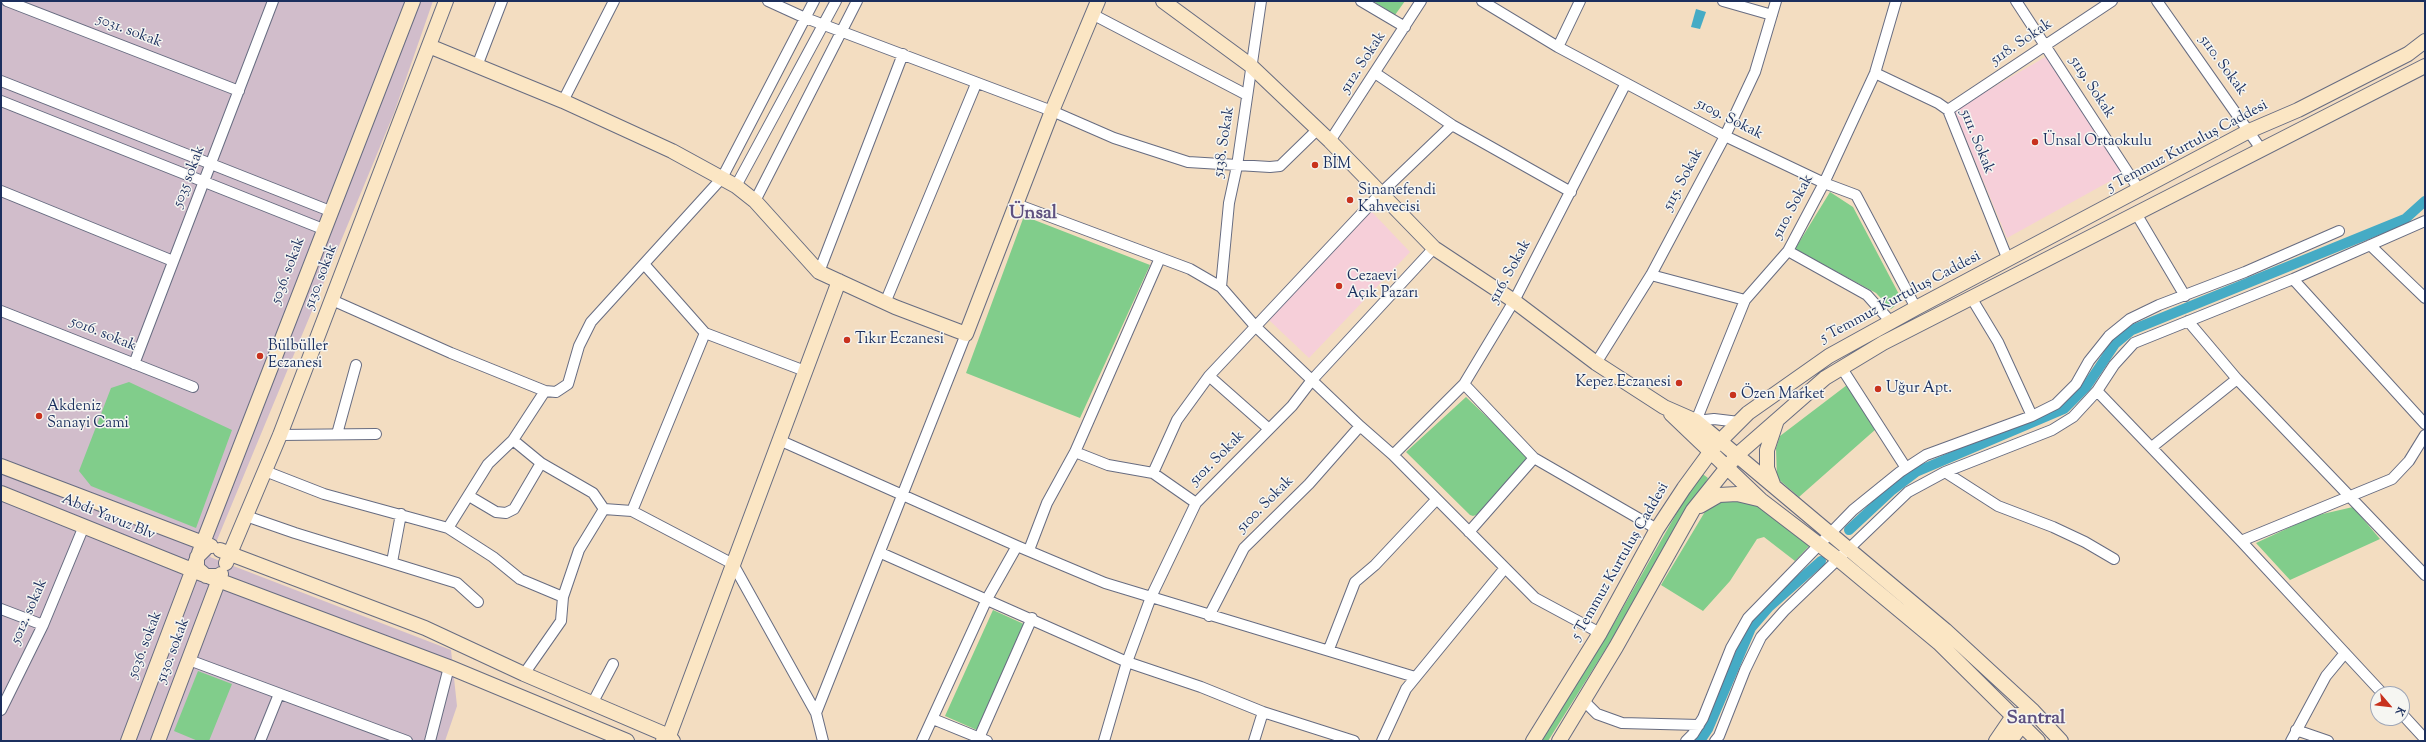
<!DOCTYPE html>
<meta charset="utf-8">
<style>
body{margin:0}
#map{position:relative;width:2426px;height:742px;overflow:hidden;background:#f3ddc1;font-family:"Sorts Mill Goudy",serif}
canvas{display:block}
.frame{position:absolute;inset:0;border:2px solid #1b2f5e;pointer-events:none}
.north{position:absolute;left:2370px;top:686px;width:40px;height:40px;box-sizing:border-box;background:#f6f6f2;border:1px solid #9ea6b7;border-radius:50%;rotate:118deg;font-size:11px;font-weight:700;line-height:16px;text-align:center;color:#1b2f5e}
.north::after{content:'';display:block;margin:auto;width:14px;height:18px;background:#c8321e;clip-path:polygon(50% 0,100% 100%,50% 72%,0 100%)}
</style>
<div id="map">
<canvas width="2426" height="742"></canvas>
<div class="frame"></div>
<div class="north">K</div>
</div>
<script>
const g = document.querySelector('canvas').getContext('2d');
g.lineJoin = 'round';
function fill(path, color) {
  g.fillStyle = color;
  g.fill(path, 'evenodd');
}
function shape(rows) {
  const path = new Path2D();
  for (const r of rows) {
    path.moveTo(r[0], r[1]);
    for (let i = 2; i < r.length; i += 2) path.lineTo(r[i], r[i + 1]);
  }
  return path;
}
function trace(path, color, width, dash) {
  g.strokeStyle = color;
  g.lineWidth = width;
  g.lineCap = dash ? 'butt' : 'round';
  g.setLineDash(dash || []);
  g.stroke(path);
}
function write(font, color, halo, rows, align = 'center') {
  g.font = font + ' "Sorts Mill Goudy",serif';
  g.lineWidth = 3;
  g.setLineDash([]);
  g.textBaseline = 'middle';
  g.strokeStyle = halo;
  g.fillStyle = color;
  for (const [text, x, y, turn = 0] of rows) {
    g.save();
    g.translate(x, y);
    g.rotate((+turn || 0) * Math.PI / 180);
    g.textAlign = isNaN(turn) ? turn : align;
    if (halo) g.strokeText(text, 0, 0);
    g.fillText(text, 0, 0);
    g.restore();
  }
}
fill(shape([
 [2047,56,2123,174,2007,238,1954,110],
 [1371,211,1410,252,1309,358,1269,320]
]), '#f6cfd9');
fill(shape([
 [1,1,433,1,394,113,210,557,451,650,457,706,445,741,1,741]
]), '#d1bdcb');
fill(shape([
 [1373,1,1405,1,1395,15],
 [1830,192,1853,207,1902,300,1891,309,1876,293,1795,249],
 [1024,216,1150,265,1080,418,966,373],
 [129,382,232,430,196,528,91,486,79,471,111,388],
 [1847,385,1876,429,1799,497,1777,478,1776,448,1780,436],
 [1466,397,1527,455,1528,458,1479,514,1473,516,1470,515,1406,452],
 [1700,472,1708,478,1622,623,1548,741,1540,741,1616,620],
 [1720,500,1741,501,1760,507,1810,545,1795,561,1764,537,1757,539,1730,581,1703,611,1661,585,1709,505],
 [2353,507,2380,539,2290,580,2256,543,2314,516],
 [993,610,1026,625,979,731,945,716],
 [198,671,232,684,209,741,198,741,174,731]
]), '#81cd8b');
fill(shape([
 [1696,9,1706,12,1700,29,1691,27]
]), '#45abc5');
trace(shape([
 [1849,530,1891,491,1916,472,2064,409,2086,387,2115,344,2132,330,2405,219,2425,201],
 [1700,741,1708,729,1751,628,1769,607,1821,561]
]), '#45abc5', 10);
const street = shape([
 [7,1,239,91],
 [768,1,803,17,1052,111,1114,138,1188,162,1270,167,1280,166,1318,129],
 [1361,1,1405,27],
 [1482,1,1558,47,1725,136,1824,183,1856,195,1916,308],
 [1723,1,1772,15],
 [2016,1,2140,191],
 [2157,1,2261,149],
 [1092,14,1247,95],
 [1558,47,1580,1],
 [477,66,502,1],
 [1375,73,1452,125,1571,192],
 [1875,73,1938,103,1948,110,2008,260],
 [1,81,330,211],
 [1,101,323,229],
 [563,101,614,1],
 [1948,110,2112,1],
 [1330,141,1421,1],
 [736,186,836,1],
 [1,191,173,261],
 [755,201,857,1],
 [1016,204,1190,269,1221,287,1255,326,1360,426,1393,455,1535,598,1600,633],
 [2137,215,2185,296],
 [2370,245,2425,298],
 [1788,251,1867,295,1891,322],
 [819,272,903,54],
 [1651,275,1745,300],
 [2293,279,2425,424],
 [1221,287,1229,203,1237,166,1261,1],
 [1972,299,1998,342,2032,416],
 [332,300,451,353,545,391,556,392,568,384,579,346,591,322,722,178,814,1],
 [885,303,976,84],
 [1,311,193,387],
 [2188,321,2237,379,2425,575],
 [705,333,805,371],
 [1596,363,1651,275,1725,136,1755,72,1776,1],
 [134,364,273,1],
 [1841,367,1906,468],
 [1209,376,1269,429],
 [1464,384,1534,458,1657,529],
 [2097,391,2241,541,2383,694],
 [1739,422,1714,419,1696,421,1745,300,1788,251,1824,183,1875,73,1896,1],
 [337,434,356,365],
 [280,435,376,434],
 [513,440,541,463,593,493,604,509],
 [779,440,1017,546,1105,583,1415,677],
 [2152,447,2237,379],
 [1075,452,1108,465,1153,473,1196,503],
 [1393,455,1464,384,1514,301,1626,83],
 [265,471,324,494,448,528,493,557,520,579,563,597],
 [1945,472,1998,506,2053,527,2085,542,2114,559],
 [1153,473,1177,420,1209,376,1381,193,1452,125],
 [469,496,496,512,506,513,514,509,541,463],
 [632,511,705,333,644,264],
 [246,516,295,533,457,583,478,602],
 [448,528,488,464,513,440,545,391],
 [1469,532,1534,458],
 [2241,541,2392,479,2409,461,2425,435],
 [1029,550,1047,503,1075,452,1160,258],
 [881,553,1127,662,1201,687,1263,712,1354,741],
 [392,562,401,514],
 [1,609,43,625],
 [1209,616,1244,548,1309,484,1360,426],
 [1329,649,1355,582,1375,565,1436,500],
 [189,660,407,741],
 [524,674,561,621,563,597,579,550,604,509,632,511,733,564,816,713],
 [1584,701,1597,714,1622,723,1699,725],
 [593,702,613,664],
 [1,710,43,625,84,526],
 [2402,714,2425,739],
 [933,719,987,741],
 [2296,730,2328,741],
 [979,738,1032,618],
 [260,741,279,694],
 [430,741,449,667],
 [823,741,816,713,966,334],
 [922,741,987,599,1017,546],
 [1104,741,1127,662,1151,597,1196,503,1292,406,1312,380,1434,248],
 [1254,741,1263,712],
 [1382,741,1406,689,1505,568],
 [1686,741,1693,734,1703,718,1731,648,1748,618,1853,510,1900,472,1926,455,2032,416,2056,404,2076,384,2089,361,2109,336,2130,319,2159,305,2245,272,2339,231],
 [1715,741,1719,736,1745,670,1761,637,1784,611,1908,492,1945,472,2052,430,2073,417,2097,391,2114,365,2134,343,2293,279,2425,221],
 [2291,741,2326,676,2345,653]
]);
const secondary = shape([
 [1163,1,1250,65,1330,141,1434,248,1514,301,1596,363,1664,407,1696,421,1945,630,2033,711,2061,741],
 [429,46,563,101,672,151,736,186,755,201,819,272,895,307,966,334,1052,111,1098,1],
 [1671,414,1761,500,1838,559,1939,643,2038,741],
 [1,466,211,546],
 [1773,484,1767,468,1767,450,1777,420],
 [1,493,202,574],
 [1700,506,1719,495,1737,494,1758,499],
 [206,548,197,557,197,568,206,576,218,576],
 [220,550,425,628,524,674,669,736,673,741],
 [199,553,413,1],
 [226,563,280,435,446,1],
 [210,577,449,667,627,741],
 [128,741,196,561],
 [158,741,221,574],
 [663,741,669,736,839,281],
 [1533,741,1600,633,1657,529,1684,488,1714,447,1748,413,1829,356,1916,308,2249,131,2298,110,2408,54,2425,41],
 [1559,741,1616,647,1693,510,1737,455,1825,378,1883,343,2425,66],
 [1996,741,2013,716,2023,714],
 [2010,741,2028,717]
]);
trace(street, '#676c81', 12);
trace(secondary, '#676c81', 16);
trace(street, '#fff', 10);
trace(secondary, '#fbe6c4', 14);
for (const [x, y, r, color] of [
 [2035,142,4,"#c8321e"],
 [1315,165,4,"#c8321e"],
 [1350,200,4,"#c8321e"],
 [1339,286,4,"#c8321e"],
 [847,340,4,"#c8321e"],
 [260,356,4,"#c8321e"],
 [1679,383,4,"#c8321e"],
 [1878,389,4,"#c8321e"],
 [1733,395,4,"#c8321e"],
 [39,416,4,"#c8321e"]
]) {
  const dot = new Path2D();
  dot.arc(x, y, r, 0, 2 * Math.PI);
  g.fillStyle = color;
  g.fill(dot);
  trace(dot, '#f6f6f2', 1.5);
}
write('15px', '#1b2f5e', '#f6f6f2', [
 ["5031. sokak",129,32,21],
 ["5118. Sokak",2022,43,-34],
 ["5112. Sokak",1364,63,-57],
 ["5110. Sokak",2222,66,54],
 ["5119. Sokak",2091,88,57],
 ["5109. Sokak",1729,120,27],
 ["5138. Sokak",1225,142,-81],
 ["5111. Sokak",1976,142,68],
 ["5 Temmuz Kurtuluş Caddesi",2188,147,-28],
 ["5035 sokak",190,177,-69],
 ["5115. Sokak",1684,180,-62],
 ["5110. Sokak",1794,207,-62],
 ["5036. sokak",289,271,-69],
 ["5116. Sokak",1511,272,-61],
 ["5130. sokak",322,277,-69],
 ["5 Temmuz Kurtuluş Caddesi",1901,298,-28],
 ["5016. sokak",103,335,22],
 ["5101. Sokak",1218,459,-45],
 ["5100. Sokak",1266,505,-45],
 ["Abdi Yavuz Blv",108,518,22],
 ["5 Temmuz Kurtuluş Caddesi",1621,562,-60],
 ["5012. sokak",30,612,-66],
 ["5036. sokak",146,645,-69],
 ["5130. sokak",174,651,-69]
]);
write('15px', '#1b2f5e', '#f6f6f2', [
 ["Ünsal Ortaokulu",2043,142],
 ["BİM",1323,165],
 ["Sinanefendi",1358,191],
 ["Kahvecisi",1358,208],
 ["Cezaevi",1347,277],
 ["Açık Pazarı",1347,294],
 ["Tıkır Eczanesi",855,340],
 ["Bülbüller",268,347],
 ["Eczanesi",268,364],
 ["Kepez Eczanesi",1671,383,"right"],
 ["Uğur Apt.",1886,389],
 ["Özen Market",1741,395],
 ["Akdeniz",47,407],
 ["Sanayi Cami",47,424]
], 'left');
write('bold 19px', '#5e507f', '#f6f6f2', [
 ["Ünsal",1033,215],
 ["Santral",2036,720]
]);
</script>
